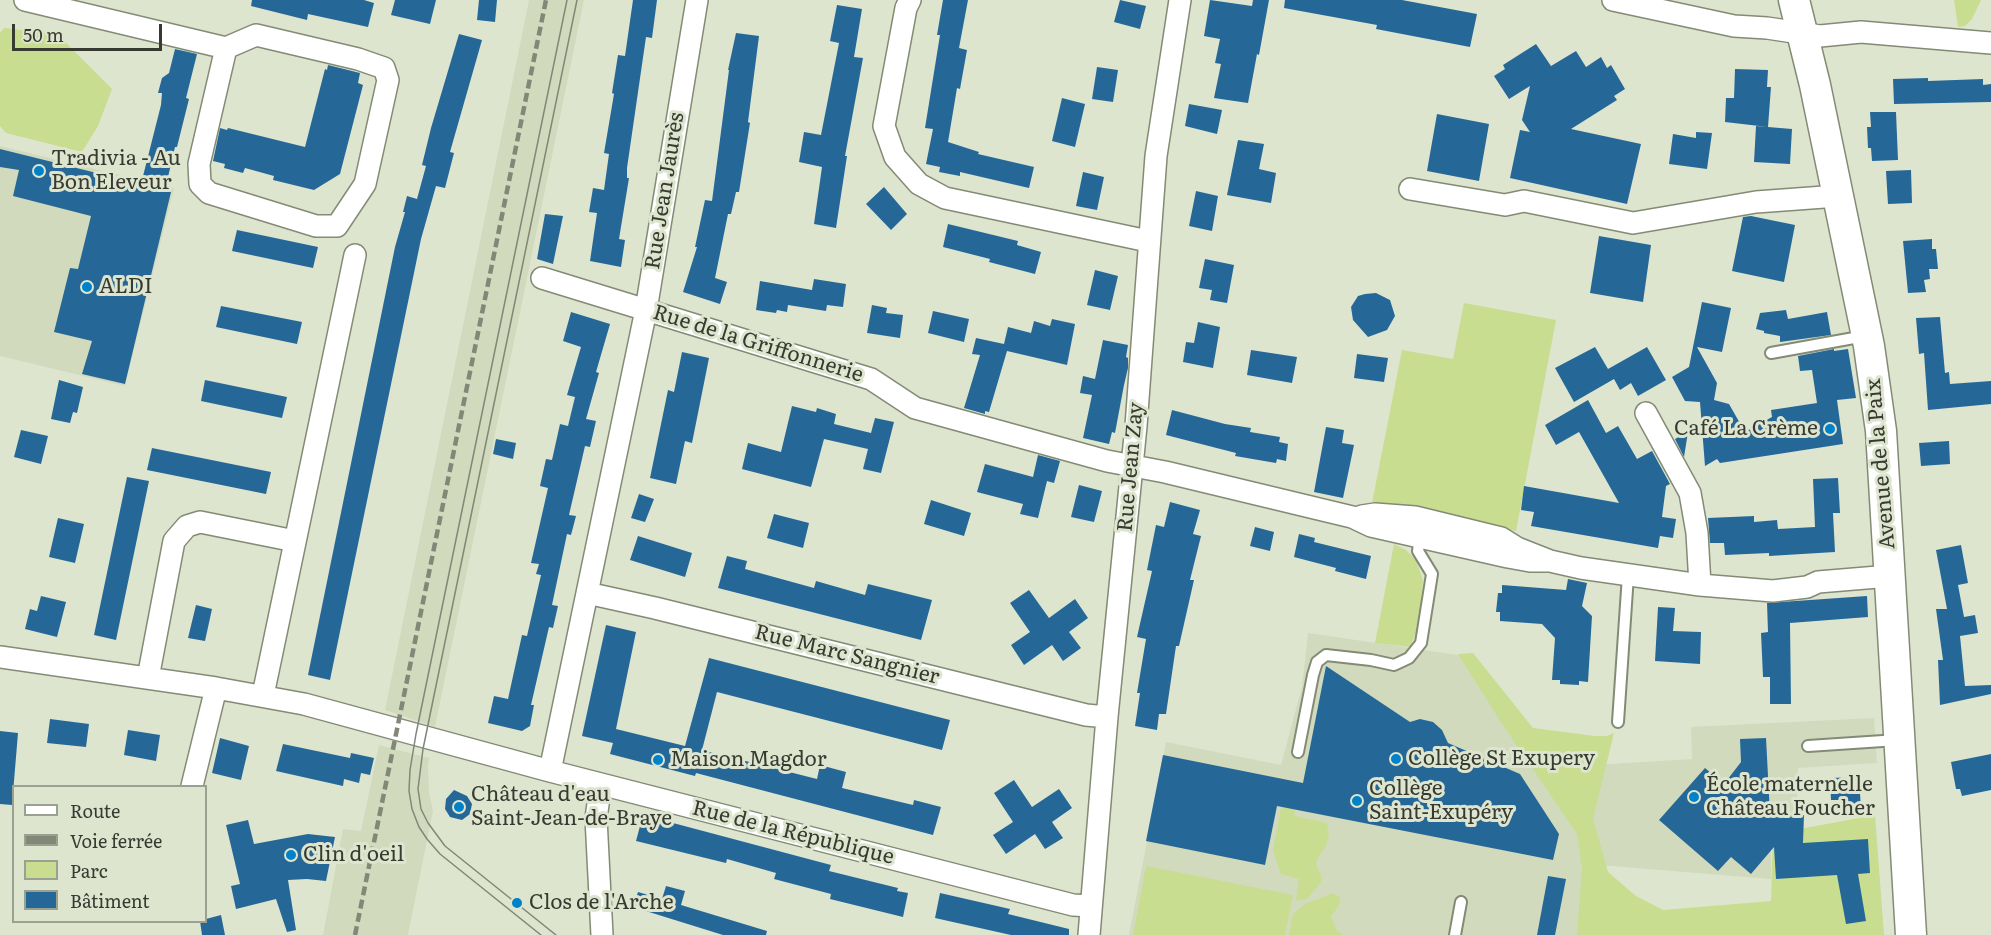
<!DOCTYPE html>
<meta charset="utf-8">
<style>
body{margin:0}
#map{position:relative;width:1991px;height:935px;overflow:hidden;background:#dee5cf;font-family:Literata,serif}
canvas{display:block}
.legend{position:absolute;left:12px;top:785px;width:195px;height:138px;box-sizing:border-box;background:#dee5cf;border:2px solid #9ba190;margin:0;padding:8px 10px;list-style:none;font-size:18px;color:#373a31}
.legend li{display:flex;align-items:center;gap:12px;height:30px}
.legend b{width:30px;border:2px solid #9ba190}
.scale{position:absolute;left:12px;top:24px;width:150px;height:27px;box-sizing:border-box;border:3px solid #373a31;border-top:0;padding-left:8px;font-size:18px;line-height:21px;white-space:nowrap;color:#373a31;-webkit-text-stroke:4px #dee5cf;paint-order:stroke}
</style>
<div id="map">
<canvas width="1991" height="935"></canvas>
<ul class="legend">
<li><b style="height:8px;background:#fff"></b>Route</li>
<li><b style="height:8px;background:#828778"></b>Voie ferrée</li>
<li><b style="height:16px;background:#c8dd90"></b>Parc</li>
<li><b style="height:16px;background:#256898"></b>Bâtiment</li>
</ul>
<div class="scale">50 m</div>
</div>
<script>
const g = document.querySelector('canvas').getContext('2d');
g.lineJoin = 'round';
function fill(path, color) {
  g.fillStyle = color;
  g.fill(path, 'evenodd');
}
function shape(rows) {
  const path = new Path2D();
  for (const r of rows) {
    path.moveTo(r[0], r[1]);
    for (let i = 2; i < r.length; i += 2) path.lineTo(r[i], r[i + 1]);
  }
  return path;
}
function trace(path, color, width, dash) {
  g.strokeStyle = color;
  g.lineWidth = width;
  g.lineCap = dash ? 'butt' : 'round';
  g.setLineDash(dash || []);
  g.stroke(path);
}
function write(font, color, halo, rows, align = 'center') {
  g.font = font + ' Literata,serif';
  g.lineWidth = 6;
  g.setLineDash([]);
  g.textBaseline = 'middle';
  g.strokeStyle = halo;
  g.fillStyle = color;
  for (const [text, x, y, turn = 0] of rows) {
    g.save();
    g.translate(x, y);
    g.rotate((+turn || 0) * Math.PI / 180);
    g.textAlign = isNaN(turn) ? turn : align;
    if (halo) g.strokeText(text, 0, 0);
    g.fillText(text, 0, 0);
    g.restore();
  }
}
fill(shape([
 [529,0,584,0,435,727,385,710],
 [0,146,174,188,125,386,0,356],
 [1308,633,1465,656,1584,836,1579,935,1129,935,1166,742,1281,765,1302,687],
 [1874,718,1877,763,1798,768,1796,828,1771,827,1771,879,1586,864,1593,765,1692,759,1691,727],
 [379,745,429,758,428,768,429,793,433,811,408,935,323,935,343,829,361,831]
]), '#d1dabd');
fill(shape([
 [1954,0,1981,0,1972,19,1965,26,1958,27],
 [4,28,46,33,60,37,112,89,98,126,82,152,6,133,0,126,0,33],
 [1464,303,1556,320,1516,531,1372,503,1402,350,1453,359],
 [1394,544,1406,550,1416,560,1423,580,1419,626,1410,647,1375,643],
 [1473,653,1533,728,1595,736,1607,736,1614,733,1593,819,1608,872,1636,896,1663,910,1771,901,1773,834,1875,815,1884,935,1577,935,1582,868,1577,834,1499,719,1458,654],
 [1286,782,1299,785,1294,816,1327,823,1329,836,1326,845,1317,859,1316,865,1321,875,1321,882,1307,899,1296,901,1299,879,1281,874,1273,850],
 [1146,866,1293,895,1285,935,1133,935],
 [1333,893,1340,898,1340,903,1331,917,1337,931,1343,935,1289,935,1292,915,1305,904]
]), '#c8dd90');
fill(shape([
 [252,0,364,0,374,3,368,27,308,14,307,20,251,6],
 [395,0,436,0,430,24,391,15],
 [479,0,497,0,495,22,477,20],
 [633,0,657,0,652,38,646,37,627,168,627,178,629,178,619,239,625,240,621,267,590,261,597,213,589,212,593,188,604,190,609,154,604,153,614,94,612,93,618,55,625,56],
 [943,0,968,0,959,48,967,50,960,89,957,88,948,142,979,152,978,154,1034,167,1029,188,960,172,960,176,939,172,940,167,926,164,933,129,925,128,940,35,937,35],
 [1120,0,1146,6,1140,29,1114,22],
 [1210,0,1252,6,1253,0,1269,0,1259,55,1257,54,1248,103,1214,98,1221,64,1215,63,1220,39,1204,36],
 [1285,0,1402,0,1477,14,1470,47,1376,29,1377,25,1284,8],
 [837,5,862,9,854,57,863,58,845,156,847,156,836,228,814,224,822,167,799,162,804,132,821,135,839,43,830,41],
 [736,33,759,36,748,122,750,123,739,192,736,192,731,214,728,214,715,278,727,282,720,304,683,292,697,247,695,247,705,200,712,201,729,70,728,70],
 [459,34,482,40,450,152,454,153,445,188,436,186,421,239,330,680,308,675,395,247,405,212,403,212,407,196,417,199,426,166,422,165,431,128],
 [1536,44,1551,66,1576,51,1586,67,1601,57,1607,68,1611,65,1625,89,1614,96,1617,100,1571,129,1641,144,1627,204,1510,178,1520,130,1530,132,1522,120,1530,86,1509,99,1494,76,1505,69,1503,65],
 [175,49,197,54,186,98,189,99,177,147,175,147,165,190,171,192,125,384,82,374,92,341,54,332,70,268,78,269,91,216,13,196,19,170,0,167,0,149,141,184,161,105,162,93,158,93,162,78,169,73],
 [328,65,360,73,358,83,363,85,340,174,314,190,273,180,274,176,245,168,243,173,224,168,225,164,213,161,220,128,227,130,228,128,305,147,325,69,327,70],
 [1097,67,1118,70,1113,102,1092,99],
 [1735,69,1768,70,1767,87,1771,87,1768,127,1725,122,1726,98,1734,98],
 [1928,78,1928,81,1983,79,1983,85,1991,84,1991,102,1894,104,1893,79],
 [1062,98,1085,104,1075,147,1052,141],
 [1189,104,1222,110,1217,134,1185,126],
 [1870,112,1896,112,1898,160,1872,161,1871,148,1868,148,1867,127,1871,127],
 [1437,114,1489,124,1479,181,1427,171],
 [1756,126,1792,129,1790,164,1754,162],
 [1696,132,1712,133,1707,169,1669,164,1673,134,1696,138],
 [1238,140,1264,144,1259,169,1276,173,1271,203,1227,195],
 [1911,170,1912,203,1888,204,1886,171],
 [1083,172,1104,177,1097,210,1076,206],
 [884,187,907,214,891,230,866,204],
 [1196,191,1218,196,1212,231,1189,226],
 [545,214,563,216,553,264,537,259],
 [1751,216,1795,225,1784,282,1732,271,1743,217],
 [948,224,1018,241,1017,245,1041,252,1035,274,989,262,990,259,943,247],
 [237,230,318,247,313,268,232,251],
 [1599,236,1651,245,1643,302,1590,293],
 [1932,239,1932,249,1936,249,1938,269,1929,269,1930,279,1924,280,1926,292,1908,293,1903,241],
 [1205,259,1234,265,1227,303,1210,300,1212,290,1199,288],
 [1095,270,1118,276,1110,310,1087,305],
 [814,279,846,284,843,307,827,305,826,311,788,305,787,312,777,310,776,313,756,310,760,281,812,290],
 [1376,293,1390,300,1395,316,1387,330,1368,337,1353,320,1351,307,1358,296,1365,294],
 [1702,302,1731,308,1722,352,1697,347,1717,383,1714,400,1729,404,1745,432,1772,417,1771,410,1817,403,1812,370,1800,371,1798,356,1834,349,1834,351,1848,349,1856,398,1837,400,1843,444,1720,463,1717,459,1705,466,1700,402,1685,401,1672,377,1689,367],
 [872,305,887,308,886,313,903,315,900,338,867,333],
 [221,306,302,322,297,344,216,327],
 [1786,310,1788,319,1827,312,1831,335,1780,342,1780,336,1764,333,1764,331,1756,329,1760,313],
 [933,311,969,319,964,342,928,333],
 [571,312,610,324,596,372,599,373,586,419,596,421,590,447,585,446,569,515,576,516,571,535,567,534,552,605,558,606,553,628,549,627,531,705,534,705,530,726,522,731,488,723,494,696,508,699,522,635,527,636,541,575,536,574,539,564,531,563,548,488,540,486,546,459,552,460,560,424,568,426,575,397,567,395,581,347,563,341],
 [1940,317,1945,373,1949,372,1950,384,1991,381,1991,404,1928,410,1924,353,1919,354,1916,318],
 [1052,319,1075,324,1067,365,1007,351,989,412,985,411,985,414,964,408,980,355,972,354,976,338,1004,344,1008,327,1031,333,1034,321,1050,326],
 [1198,322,1220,327,1213,368,1183,362,1186,342,1194,343],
 [1103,340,1128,345,1126,357,1128,358,1128,368,1124,385,1115,433,1112,432,1109,444,1083,438,1092,395,1080,393,1083,376,1095,379],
 [1595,347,1608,369,1647,347,1666,380,1638,396,1631,383,1620,390,1614,379,1574,402,1555,368],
 [1251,350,1297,357,1292,383,1247,375],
 [682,352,709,358,692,443,685,441,676,484,650,478,668,390,674,392],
 [1357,354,1388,358,1384,382,1354,378],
 [59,380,83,387,77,413,73,412,70,423,51,419],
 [205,380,287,397,282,418,201,401],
 [1588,400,1606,433,1618,426,1637,459,1652,451,1670,484,1666,486,1662,517,1676,519,1673,538,1660,536,1658,548,1531,526,1534,512,1521,510,1524,486,1619,503,1579,432,1556,445,1545,425],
 [792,406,816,412,817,408,836,414,834,424,871,433,875,418,894,422,881,473,863,469,868,449,824,439,811,487,742,469,748,443,781,452],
 [1172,410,1225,424,1251,428,1250,432,1280,437,1279,442,1288,444,1286,461,1277,459,1276,463,1235,456,1236,453,1166,435],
 [1326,427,1344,430,1342,443,1354,445,1343,498,1314,492],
 [21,430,48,436,41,464,14,457],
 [1688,432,1684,457,1675,439],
 [496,439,516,443,513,459,493,454],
 [1949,441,1950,464,1921,466,1919,443],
 [152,448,271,472,266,494,147,470],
 [1038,455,1060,461,1054,483,1047,481,1038,518,1020,514,1023,504,977,492,985,464,1033,477],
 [127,477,149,481,116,640,94,635],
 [1838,478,1840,513,1833,513,1835,552,1769,556,1769,553,1725,555,1724,543,1710,543,1708,518,1754,516,1754,522,1777,520,1778,529,1815,527,1813,479],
 [1079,485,1102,491,1094,522,1071,517],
 [639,494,654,499,645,522,631,518],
 [931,500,971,513,964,536,924,524],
 [1170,502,1200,510,1193,534,1201,536,1190,580,1194,580,1179,646,1176,646,1166,714,1159,714,1157,730,1135,726,1140,693,1137,693,1146,639,1137,637,1152,571,1147,570,1156,525,1164,527],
 [774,514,809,523,803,548,767,538],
 [58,518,84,524,75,563,49,557],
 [1255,527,1274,532,1270,551,1250,546],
 [1299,534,1315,538,1314,542,1371,556,1366,579,1335,571,1336,568,1294,557],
 [638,536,692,553,685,577,630,560],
 [1961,545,1968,583,1958,585,1964,617,1975,615,1978,633,1960,636,1965,686,1991,685,1991,694,1940,705,1938,660,1943,660,1936,609,1947,609,1936,550],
 [727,556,747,561,745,569,814,588,816,581,865,595,868,584,932,600,921,640,718,588],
 [1568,579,1587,583,1582,606,1592,616,1588,682,1579,681,1579,685,1560,684,1560,680,1552,680,1555,638,1542,624,1500,621,1500,612,1496,612,1498,593,1502,593,1502,585,1566,590],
 [1029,590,1049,618,1075,599,1088,618,1069,632,1081,648,1063,661,1052,645,1024,665,1011,645,1030,632,1010,603],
 [41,596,66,602,57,637,25,629,30,609,37,611],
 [1867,596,1868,617,1790,623,1791,704,1770,704,1770,677,1763,677,1761,633,1768,632,1767,603],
 [196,605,212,609,205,641,188,638],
 [1658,607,1675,608,1673,631,1701,632,1700,664,1655,661],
 [606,625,636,632,616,729,685,746,709,658,950,720,942,750,717,692,702,750,817,779,820,765,846,772,842,788,913,805,914,800,941,807,933,835,696,773,695,776,610,754,613,743,582,736],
 [1326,666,1410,722,1420,719,1433,722,1442,730,1448,743,1520,774,1559,834,1553,860,1277,806,1265,865,1146,841,1163,755,1303,783],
 [50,719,89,724,86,747,47,743],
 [128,730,160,735,156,761,124,755],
 [0,731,18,733,12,805,0,804],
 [220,738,249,746,241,780,212,773],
 [1766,738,1770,814,1804,815,1803,843,1868,839,1870,873,1858,874,1866,921,1846,924,1837,875,1776,879,1774,847,1751,874,1731,857,1718,871,1659,820,1705,768,1724,784,1741,762,1740,739],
 [283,744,350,758,351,753,374,758,370,775,361,773,359,783,344,779,343,786,276,771],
 [1991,754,1991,790,1962,796,1960,789,1956,789,1951,762],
 [1859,777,1861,809,1842,810,1842,800,1831,800,1830,778],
 [1014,780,1032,807,1059,789,1072,808,1052,822,1063,838,1045,849,1035,834,1006,854,993,835,1013,822,994,793],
 [454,790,467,796,472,804,470,814,462,820,450,817,445,809,446,799],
 [643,815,831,865,829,871,898,888,897,891,908,893,903,917,830,899,831,894,774,879,776,873,727,859,726,863,636,841],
 [248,820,254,844,308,834,335,837,326,881,307,879,288,880,296,930,287,932,276,899,236,909,231,886,240,884,226,825],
 [1548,876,1566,879,1555,935,1537,935],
 [666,886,685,891,681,905,767,931,766,935,723,935,633,907,638,892,662,899],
 [940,893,1010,909,1008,914,1069,929,1069,935,1011,935,935,918],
 [221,915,225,935,202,935,200,921,206,921,206,919]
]), '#256898');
const lane = shape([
 [1771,353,1865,336],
 [1618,722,1628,575],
 [1808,746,1898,740],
 [1298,752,1313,675,1317,662,1326,655,1371,660,1394,665,1409,658,1421,643,1432,574,1418,551,1420,537],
 [1455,935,1461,902]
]);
const street = shape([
 [25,0,226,48,256,35,358,59,384,68,388,80,365,184,337,226,316,226,209,193,200,184,199,164,226,48],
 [910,0,906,8,884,126,895,157,919,184,945,198,1148,241],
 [1613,0,1734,26,1767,28,1820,36,1861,32,1991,43],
 [1410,189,1505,205,1524,201,1633,223,1756,202,1838,196],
 [542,278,871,379,915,408,1107,461,1165,472,1352,517,1371,526,1508,557,1530,561,1550,561],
 [1646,413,1690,493,1697,533,1700,585],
 [1362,516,1375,514,1415,517,1501,538,1517,548,1550,561,1581,568,1700,585,1773,591,1807,587,1818,582,1890,576],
 [587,593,655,608,1086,715,1107,717],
 [0,657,216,688,304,704,550,771,1073,905,1091,906],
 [148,678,174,541,187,526,200,522,295,541],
 [263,695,355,255],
 [550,771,646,310,697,0],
 [601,784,596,818,602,935],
 [192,786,216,688],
 [1089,935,1107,717,1136,426,1156,156,1180,0]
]);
const secondary = shape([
 [1794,0,1815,85,1869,346,1881,431,1911,935]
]);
trace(lane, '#838a75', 14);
trace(street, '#838a75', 24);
trace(secondary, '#838a75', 33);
trace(lane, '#fff', 10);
trace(street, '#fff', 21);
trace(secondary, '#fff', 30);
trace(shape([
 [541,935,440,854,427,839,419,827,412,809,409,791,410,770,416,734,567,0],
 [556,935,445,846,428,823,421,809,418,789,423,749,577,0]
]), '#828778', 1.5);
trace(shape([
 [355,935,546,0]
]), '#828778', 4.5, [9, 4.5]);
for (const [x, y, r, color] of [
 [39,171,6,"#0082c9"],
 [87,287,6,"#0082c9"],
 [1830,429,6,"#0082c9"],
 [1396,759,6,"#0082c9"],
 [658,760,6,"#0082c9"],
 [1694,797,6,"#0082c9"],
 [1357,801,6,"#0082c9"],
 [459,807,6,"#0082c9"],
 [291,855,6,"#0082c9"],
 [517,903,6,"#0082c9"]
]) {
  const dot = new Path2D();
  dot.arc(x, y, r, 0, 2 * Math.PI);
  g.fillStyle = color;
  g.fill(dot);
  trace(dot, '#dee5cf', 2);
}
write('21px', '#373a31', '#dee5cf', [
 ["Tradivia - Au",51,159],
 ["Bon Eleveur",51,183],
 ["ALDI",99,287],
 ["Café La Crème",1818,429,"right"],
 ["Collège St Exupery",1408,759],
 ["Maison Magdor",670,760],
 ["École maternelle",1706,785],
 ["Château Foucher",1706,809],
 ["Collège",1369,789],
 ["Saint-Exupéry",1369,813],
 ["Château d'eau",471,795],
 ["Saint-Jean-de-Braye",471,819],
 ["Clin d'oeil",303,855],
 ["Clos de l'Arche",529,903]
], 'left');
write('21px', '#373a31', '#dee5cf', [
 ["Rue Jean Jaurès",665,191,-81],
 ["Rue de la Griffonnerie",758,344,17],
 ["Avenue de la Paix",1881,464,-95],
 ["Rue Jean Zay",1131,467,-85],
 ["Rue Marc Sangnier",847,655,14],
 ["Rue de la République",793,833,14]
]);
</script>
